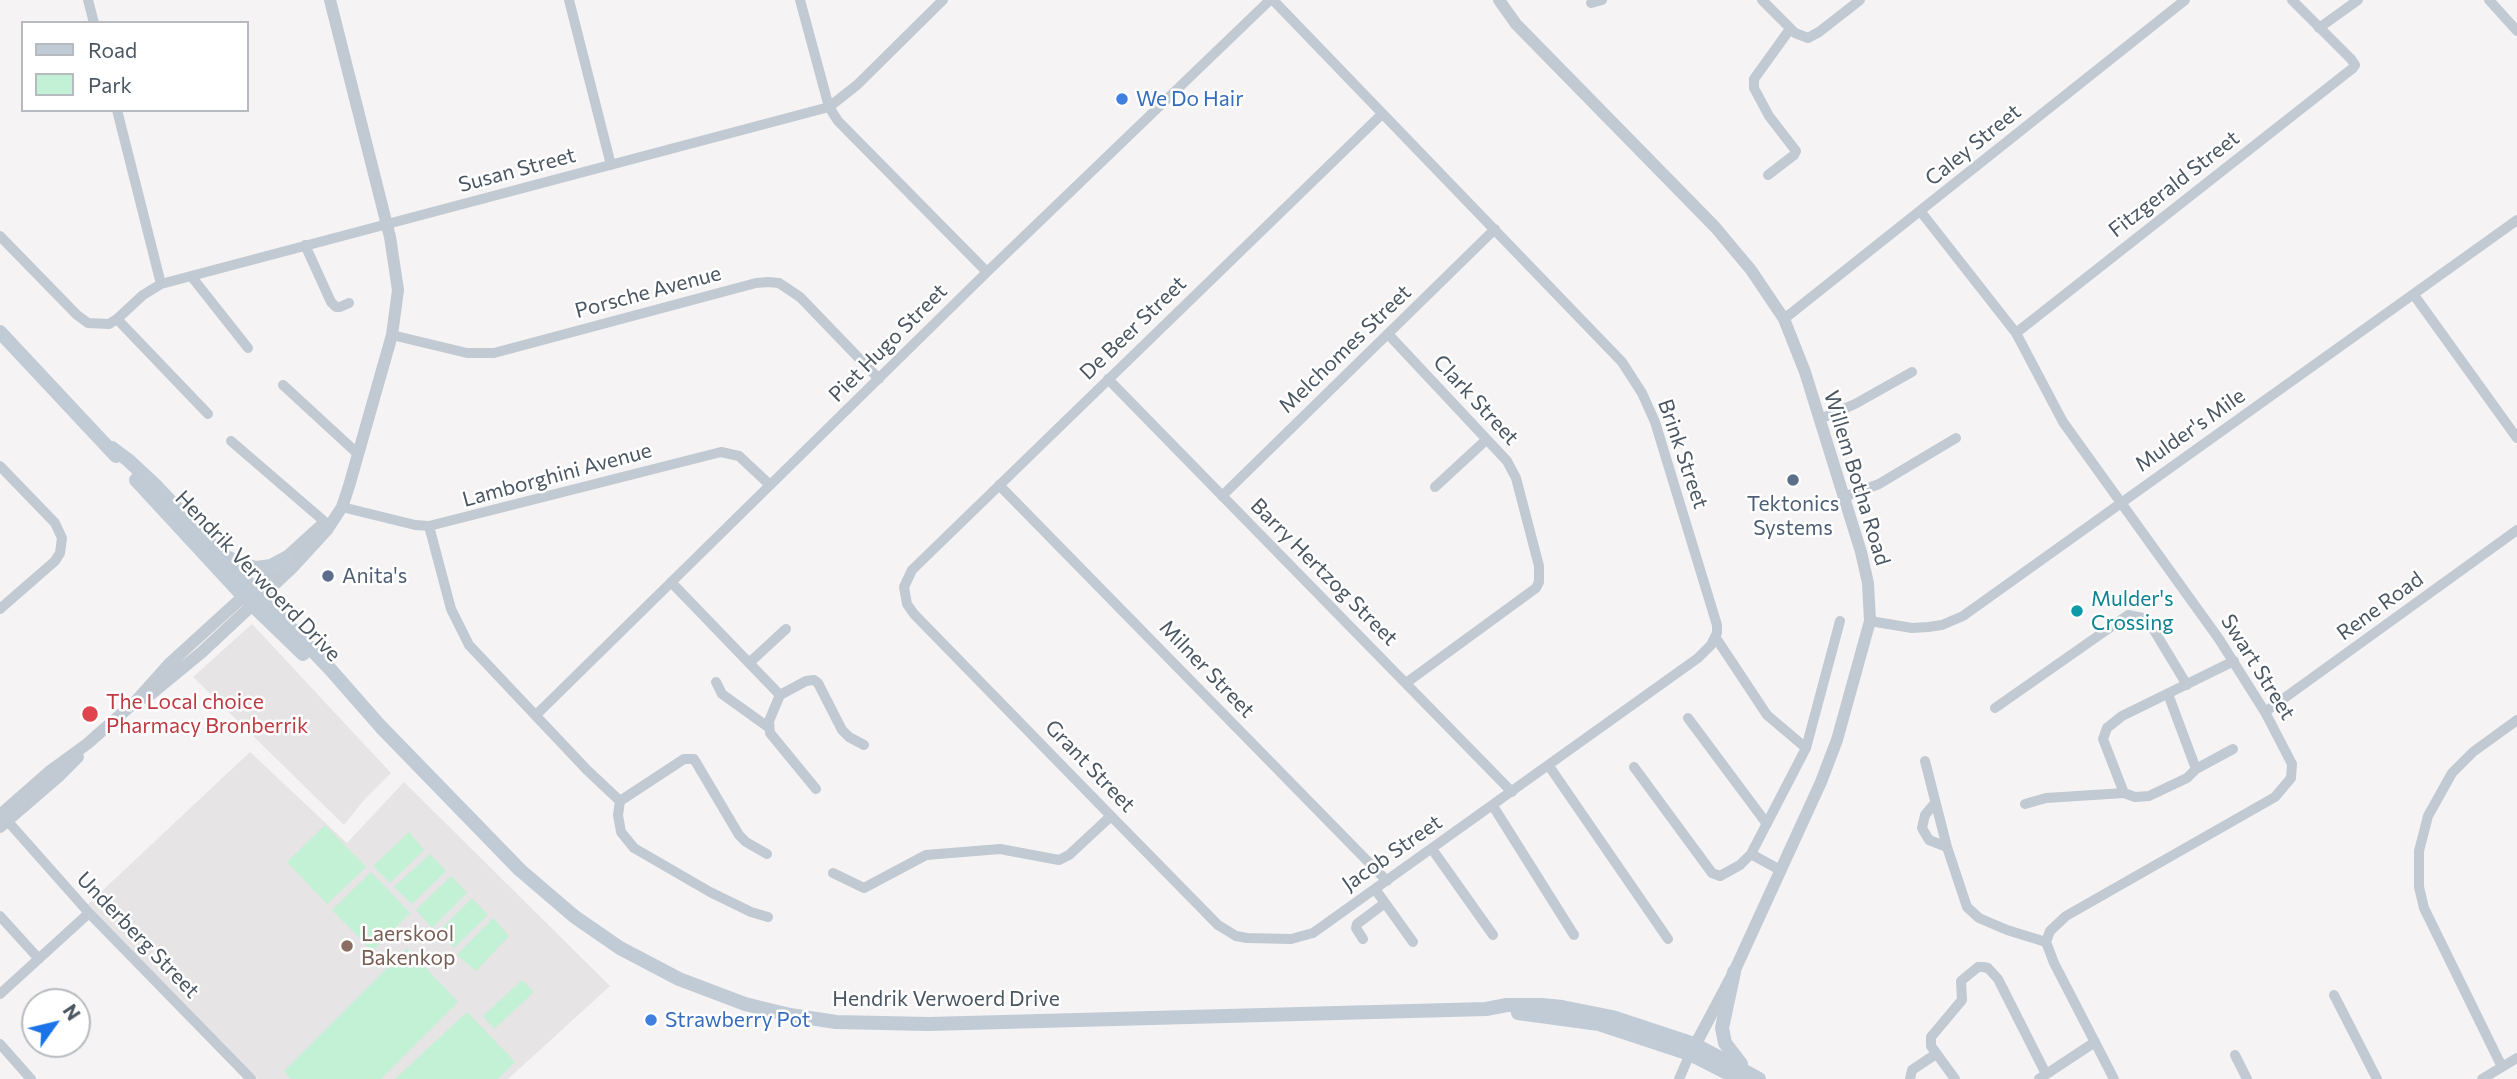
<!DOCTYPE html>
<style>
body{margin:0}
#map{position:relative;width:2517px;height:1079px;overflow:hidden;background:#f5f3f3;font-family:Commissioner,sans-serif}
canvas{display:block}
.legend{position:absolute;left:21px;top:21px;width:228px;height:91px;box-sizing:border-box;background:#fff;border:2px solid #b7bbc0;margin:0;padding:9px 12px;list-style:none;font-size:21px;color:#4a5661}
.legend li{display:flex;align-items:center;gap:14px;height:35px}
.legend b{width:35px;border:2px solid #b7bbc0}
.north{position:absolute;left:21px;top:988px;width:70px;height:70px;box-sizing:border-box;background:#fff;border:2px solid #b7bbc0;border-radius:50%;rotate:56deg;font-size:19px;font-weight:700;line-height:28px;text-align:center;color:#4a5661}
.north::after{content:'';display:block;margin:auto;width:24px;height:32px;background:#1a73e8;clip-path:polygon(50% 0,100% 100%,50% 72%,0 100%)}
</style>
<div id="map">
<canvas width="2517" height="1079"></canvas>
<ul class="legend">
<li><b style="height:9px;background:#c1cbd6"></b>Road</li>
<li><b style="height:19px;background:#c3f1d5"></b>Park</li>
</ul>
<div class="north">N</div>
</div>
<script>
const g = document.querySelector('canvas').getContext('2d');
g.lineJoin = 'round';
function fill(path, color) {
  g.fillStyle = color;
  g.fill(path, 'evenodd');
}
function shape(rows) {
  const path = new Path2D();
  for (const r of rows) {
    path.moveTo(r[0], r[1]);
    for (let i = 2; i < r.length; i += 2) path.lineTo(r[i], r[i + 1]);
  }
  return path;
}
function trace(path, color, width, dash) {
  g.strokeStyle = color;
  g.lineWidth = width;
  g.lineCap = dash ? 'butt' : 'round';
  g.setLineDash(dash || []);
  g.stroke(path);
}
function write(font, color, halo, rows, align = 'center') {
  g.font = font + ' Commissioner,sans-serif';
  g.lineWidth = 5;
  g.setLineDash([]);
  g.textBaseline = 'middle';
  g.strokeStyle = halo;
  g.fillStyle = color;
  for (const [text, x, y, turn = 0] of rows) {
    g.save();
    g.translate(x, y);
    g.rotate((+turn || 0) * Math.PI / 180);
    g.textAlign = isNaN(turn) ? turn : align;
    if (halo) g.strokeText(text, 0, 0);
    g.fillText(text, 0, 0);
    g.restore();
  }
}
fill(shape([
 [252,624,391,773,364,800,344,825,193,677],
 [250,752,347,843,404,782,610,986,508,1079,257,1079,86,906]
]), '#e6e4e5');
fill(shape([
 [325,825,366,867,327,904,287,862],
 [409,832,424,850,390,883,373,866],
 [430,854,446,871,412,904,394,887],
 [371,872,410,913,372,951,332,910],
 [451,876,467,893,432,928,416,910],
 [472,898,488,915,454,948,438,932],
 [493,918,509,936,476,971,457,955],
 [407,948,458,1002,381,1079,291,1079,284,1071],
 [522,980,534,992,494,1029,483,1016],
 [467,1012,515,1062,498,1079,395,1079]
]), '#c3f1d5');
trace(shape([
 [88,0,94,23],
 [569,0,611,165],
 [800,0,829,107,838,121,987,272],
 [1273,0,1622,362,1642,393,1655,422,1717,625,1717,633,1711,645,1698,658,1313,933,1291,939,1247,938,1236,936,1218,925,1111,816,914,614,907,604,904,587,912,570,1381,115],
 [1762,0,1795,33,1808,38,1819,32,1860,0],
 [2489,0,2517,31],
 [1591,3,1602,0],
 [2319,28,2358,0],
 [117,110,161,284],
 [1768,175,1794,155,1796,151,1769,116,1754,88,1754,79,1790,29],
 [1921,212,2016,333,2063,422,2219,639,2265,712,2292,764,2291,778,2275,797,2066,916,2050,931,2046,942,2054,963,2114,1079],
 [0,236,77,315,88,323,109,324,117,319,143,295,161,284,829,107,857,85,943,0],
 [305,245,331,302,336,307,340,307,349,303],
 [191,276,248,348],
 [2414,295,2517,438],
 [117,319,208,414],
 [1784,319,2185,0],
 [2016,333,2353,68,2355,65,2351,59,2292,0],
 [1388,334,1507,461,1516,478,1539,566,1539,582,1536,588,1406,683],
 [392,335,467,353,494,353,756,283,768,282,779,283,800,297,879,379],
 [1108,379,1512,792],
 [283,385,358,454],
 [1820,419,1855,404,1912,372],
 [231,441,325,522],
 [0,466,55,523,62,538,60,553,55,561,0,609],
 [999,485,1387,881],
 [1435,487,1486,440],
 [1222,496,1495,229],
 [1844,497,1879,484,1956,438],
 [342,507,415,525,429,526,721,452,739,456,770,485],
 [429,526,451,609,469,645,587,770,620,801,684,759,694,759,739,835,746,842,767,854],
 [671,582,780,695],
 [1870,621,1912,628,1928,627,1942,625,1963,616,2517,220],
 [1716,638,1767,715,1806,748],
 [749,663,786,629],
 [716,682,722,694,768,727],
 [1995,708,2128,615,2143,618,2152,627,2187,685],
 [2265,712,2517,530],
 [536,715,987,272,1270,0],
 [1688,718,1767,824],
 [1925,761,1947,847,1967,907,1979,918,2007,930,2046,942],
 [1549,766,1668,939],
 [1634,767,1712,873,1720,876,1740,865,1751,854,1806,748,1840,621],
 [2196,769,2233,749],
 [816,789,770,733,769,721,780,695,806,681,814,680,818,683,842,730,849,737,864,745],
 [2124,793,2103,739,2107,728,2122,716,2234,661],
 [620,801,618,815,621,832,634,848,710,892,751,912,768,917],
 [1935,803,1925,815,1922,828,1929,840,1947,847],
 [2025,804,2046,798,2124,793,2135,797,2149,796,2187,778,2196,769,2168,694],
 [1493,806,1574,935],
 [4,817,89,913,251,1079],
 [1432,849,1493,935],
 [1751,854,1780,870],
 [833,873,864,888,926,855,1000,849,1059,860,1069,855,1111,816],
 [1375,889,1413,942],
 [0,916,39,959],
 [1363,939,1356,928,1357,924,1385,903],
 [0,994,89,913],
 [2334,995,2377,1079],
 [0,1044,31,1079],
 [2235,1055,2247,1079],
 [2502,1067,2424,908,2419,887,2419,851,2428,816,2452,773,2473,752,2517,720],
 [1679,1079,1690,1054],
 [1910,1079,1912,1070,1936,1054],
 [1955,1079,1931,1046,1931,1037,1962,1000,1961,981,1978,967,1983,967,1988,968,1998,979,2046,1074],
 [2039,1079,2095,1042],
 [2482,1079,2517,1058]
]), '#c1cad2', 10);
trace(shape([
 [1499,0,1516,24,1715,227,1751,270,1784,319,1805,372,1861,552,1868,583,1870,621,1837,740,1821,782,1734,972,1692,1051],
 [135,702,151,694,202,652,293,567,327,530,342,507,349,486,392,335,398,290,390,237,330,0],
 [0,815,50,771,87,744,135,702,169,664,324,523],
 [0,827,58,777,78,757]
]), '#c1cad2', 12);
trace(shape([
 [0,332,116,456],
 [112,448,128,460,156,486,330,669,381,727,520,870,575,917,620,948,679,979,745,1004,790,1015,836,1022,929,1024,1486,1009,1507,1005,1542,1005,1562,1007,1612,1017,1694,1044,1759,1079],
 [136,480,244,597,303,654],
 [229,558,240,564,256,568,271,566,286,558],
 [1734,972,1722,1028,1725,1043,1741,1064],
 [1518,1013,1599,1024,1690,1054,1739,1079]
]), '#c1cbd6', 14);
for (const [x, y, r, color] of [
 [1122,99,7,"#3f7fe0"],
 [1793,480,7,"#5c6f8a"],
 [328,576,7,"#5c6f8a"],
 [2077,611,7,"#0f9aa8"],
 [90,714,9,"#e0444e"],
 [347,946,7,"#8d6e63"],
 [651,1020,7,"#3f7fe0"]
]) {
  const dot = new Path2D();
  dot.arc(x, y, r, 0, 2 * Math.PI);
  g.fillStyle = color;
  g.fill(dot);
  trace(dot, '#fff', 2.5);
}
write('21px', '#366cbe', '#fff', [
 ["We Do Hair",1136,99],
 ["Strawberry Pot",665,1020]
], 'left');
write('21px', '#4a5661', '#fff', [
 ["Caley Street",1973,145,-39],
 ["Susan Street",517,170,-15],
 ["Fitzgerald Street",2174,184,-38],
 ["Porsche Avenue",648,292,-15],
 ["De Beer Street",1133,328,-44],
 ["Piet Hugo Street",888,343,-45],
 ["Melchomes Street",1345,349,-44],
 ["Clark Street",1476,400,47],
 ["Mulder's Mile",2190,430,-35],
 ["Brink Street",1683,454,71],
 ["Lamborghini Avenue",557,475,-15],
 ["Willem Botha Road",1857,478,73],
 ["Barry Hertzog Street",1324,572,45],
 ["Hendrik Verwoerd Drive",258,576,46],
 ["Rene Road",2380,606,-36],
 ["Swart Street",2258,667,58],
 ["Milner Street",1207,669,46],
 ["Grant Street",1090,766,46],
 ["Jacob Street",1392,853,-35],
 ["Underberg Street",138,935,46],
 ["Hendrik Verwoerd Drive",946,999]
]);
write('21px', '#4e5e75', '#fff', [
 ["Tektonics",1793,504],
 ["Systems",1793,528],
 ["Anita's",342,576,"left"]
]);
write('21px', '#0d838f', '#fff', [
 ["Mulder's",2091,599],
 ["Crossing",2091,623]
], 'left');
write('21px', '#be3a42', '#fff', [
 ["The Local choice",106,702],
 ["Pharmacy Bronberrik",106,726]
], 'left');
write('21px', '#785e54', '#fff', [
 ["Laerskool",361,934],
 ["Bakenkop",361,958]
], 'left');
</script>
